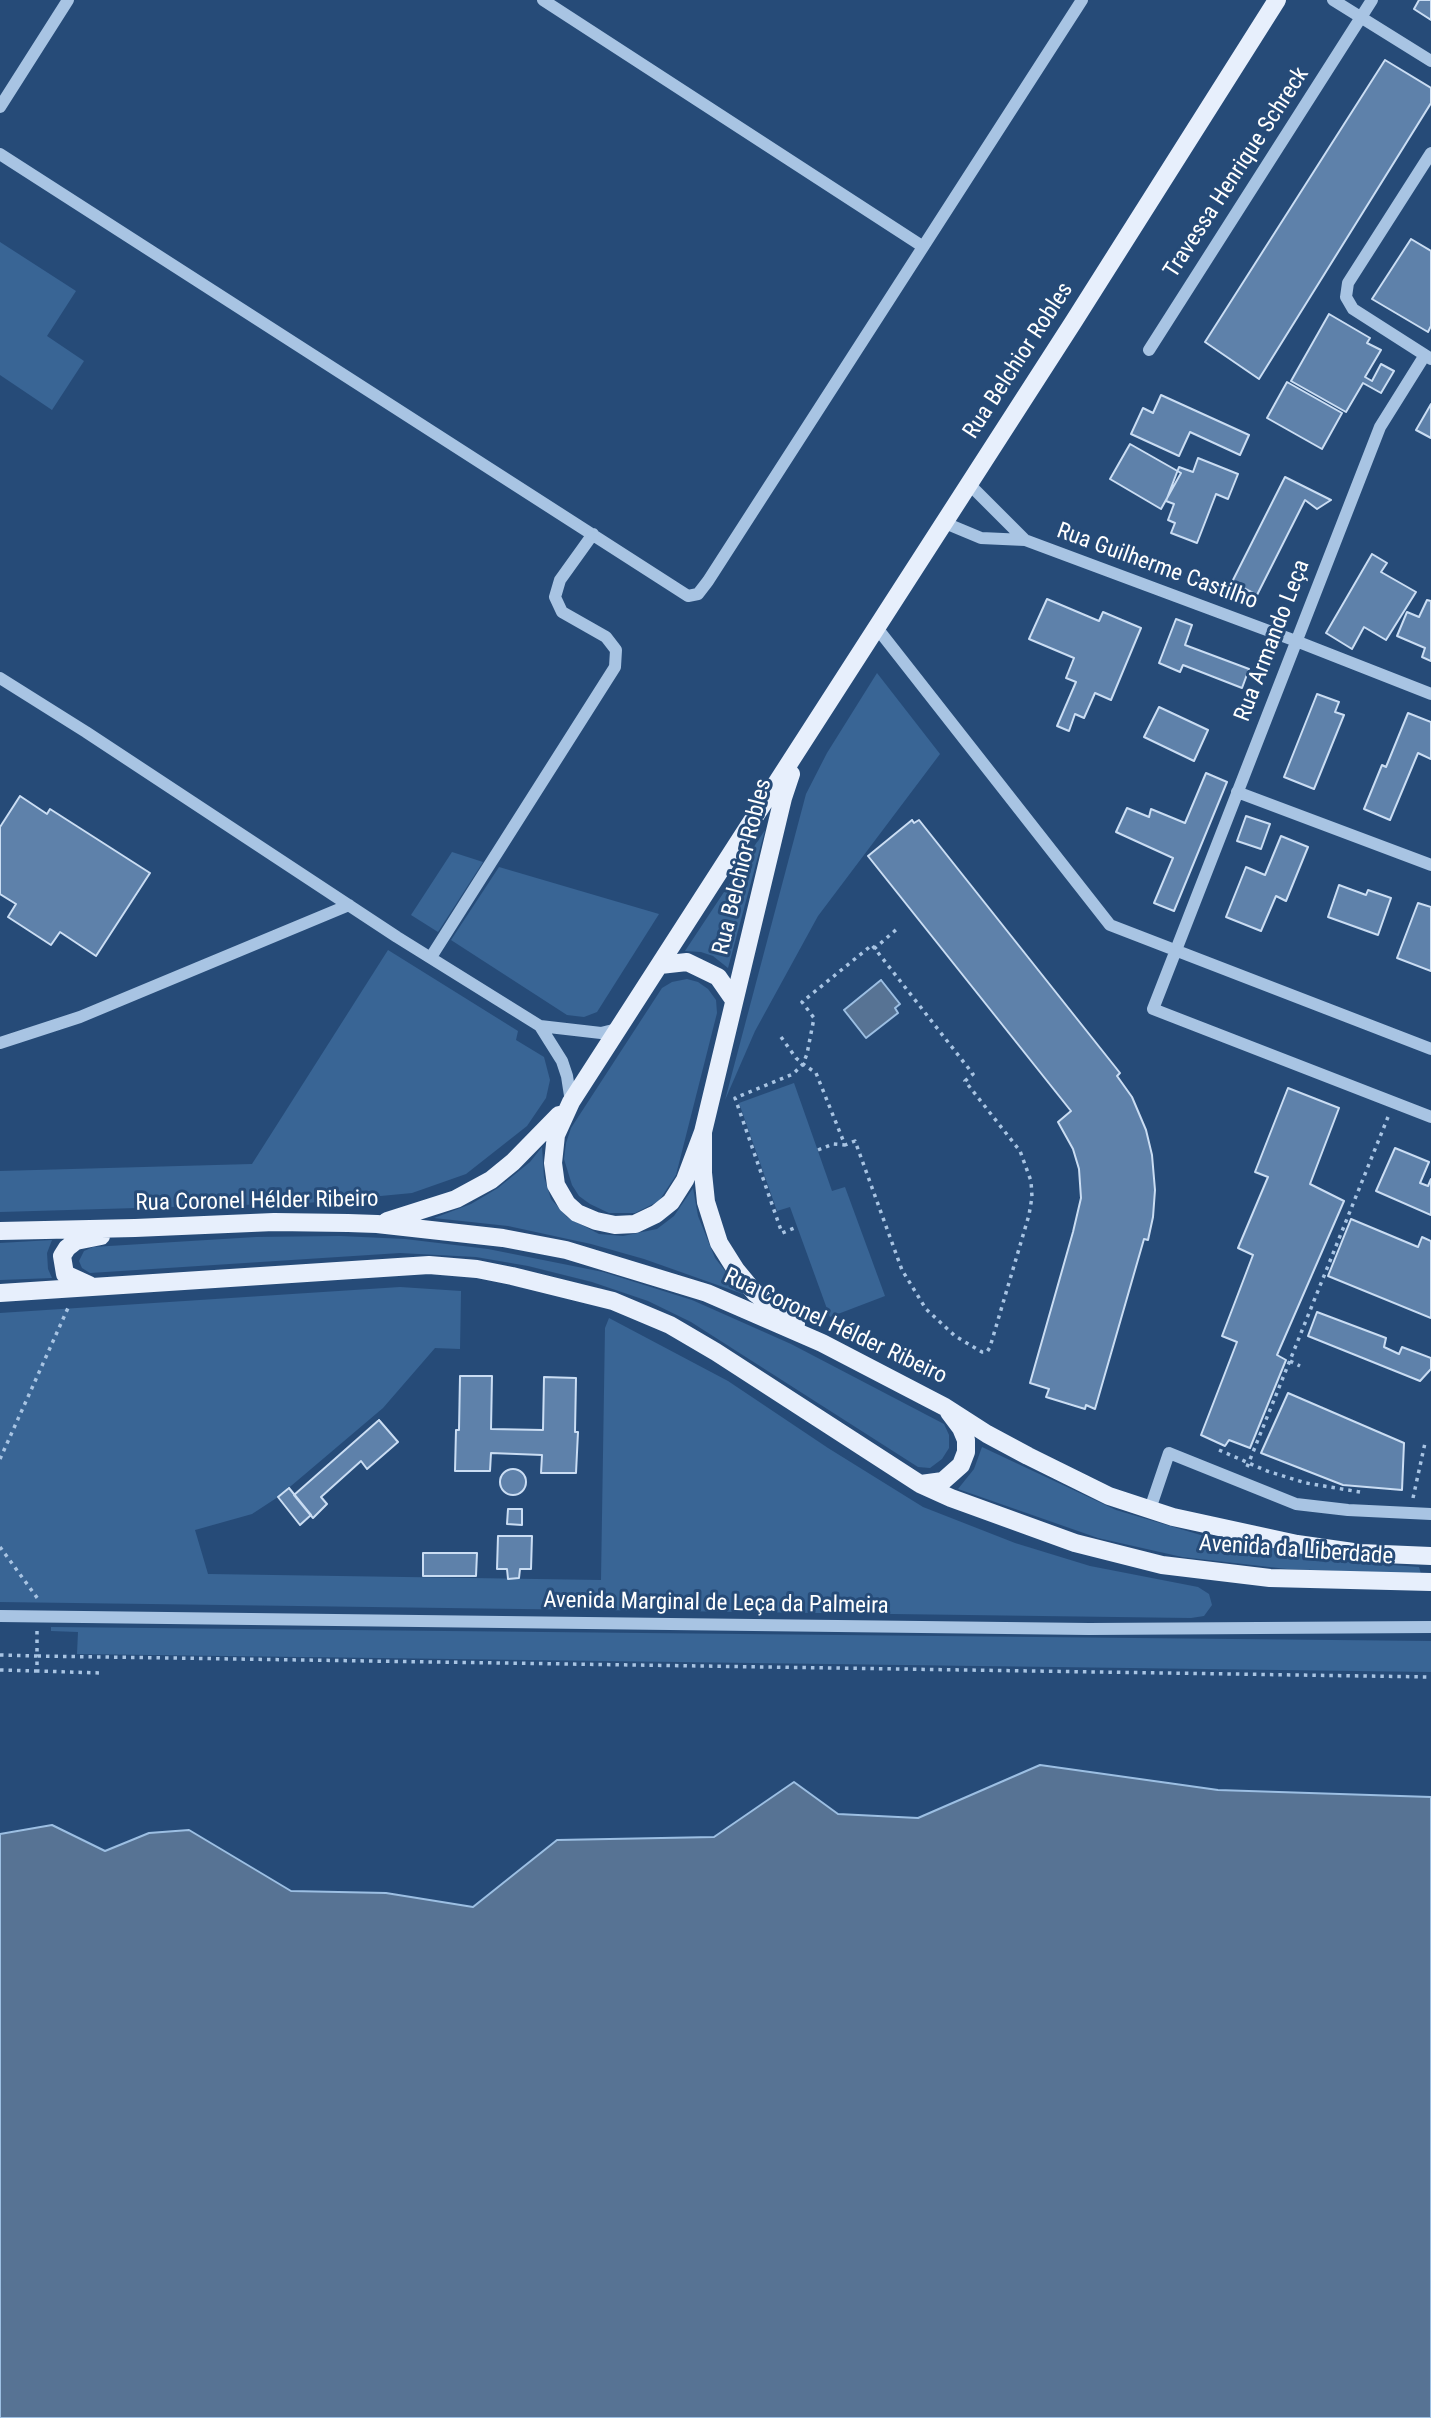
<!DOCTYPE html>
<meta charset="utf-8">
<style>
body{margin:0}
canvas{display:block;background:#264b78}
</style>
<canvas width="1431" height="2418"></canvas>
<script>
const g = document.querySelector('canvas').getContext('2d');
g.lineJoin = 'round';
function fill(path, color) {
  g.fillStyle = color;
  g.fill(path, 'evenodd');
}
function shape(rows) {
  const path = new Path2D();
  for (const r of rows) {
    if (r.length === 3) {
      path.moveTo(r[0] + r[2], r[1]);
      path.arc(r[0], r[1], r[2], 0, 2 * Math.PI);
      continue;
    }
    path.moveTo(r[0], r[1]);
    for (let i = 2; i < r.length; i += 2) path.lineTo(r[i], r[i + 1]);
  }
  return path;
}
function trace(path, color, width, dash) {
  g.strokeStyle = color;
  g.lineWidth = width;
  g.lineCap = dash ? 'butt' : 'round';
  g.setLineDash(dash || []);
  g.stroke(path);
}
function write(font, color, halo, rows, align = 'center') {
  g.font = font + ' "Roboto Condensed",sans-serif';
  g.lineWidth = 6;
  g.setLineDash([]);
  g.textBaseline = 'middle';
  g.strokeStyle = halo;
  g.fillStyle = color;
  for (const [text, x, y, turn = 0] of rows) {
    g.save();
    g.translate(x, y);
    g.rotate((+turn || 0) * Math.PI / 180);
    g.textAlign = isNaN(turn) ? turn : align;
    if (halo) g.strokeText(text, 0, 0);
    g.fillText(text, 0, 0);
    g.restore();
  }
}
fill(shape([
 [0,242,76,291,47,336,84,361,52,410,0,375],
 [877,673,940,754,818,916,755,1031,725,1100,806,794,827,753],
 [765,830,728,968,713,956,701,952,685,951],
 [452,852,483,862,438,932,411,915],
 [499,867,659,914,597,1012,584,1017,567,1015,451,940],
 [388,950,518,1031,516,1040,544,1057,550,1080,546,1098,527,1126,466,1174,412,1193,307,1203,0,1212,0,1171,252,1164],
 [687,979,698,982,708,989,716,1000,717,1013,676,1175,659,1201,635,1213,609,1213,590,1204,579,1196,572,1185,564,1159,566,1143,571,1128,662,988,672,982],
 [794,1083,832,1191,845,1187,885,1296,830,1317,790,1207,777,1211,739,1103],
 [542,1147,544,1177,551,1199,567,1217,599,1234,623,1236,657,1229,674,1216,693,1188,698,1216,715,1258,743,1294,644,1259,591,1244,508,1226,434,1218,471,1204,498,1188,530,1162],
 [340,1236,405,1239,488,1249,603,1272,692,1300,791,1344,944,1424,949,1435,949,1448,942,1459,930,1468,918,1467,691,1322,648,1301,592,1282,528,1266,476,1257,400,1253,90,1273,82,1268,79,1261,84,1251,93,1247,256,1237],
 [52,1240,47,1253,48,1269,52,1278,0,1280,0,1243],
 [400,1287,461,1291,460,1349,435,1348,383,1408,278,1497,252,1514,195,1530,208,1574,601,1580,605,1328,609,1318,728,1381,828,1448,923,1507,1015,1543,1090,1566,1198,1587,1209,1594,1212,1605,1204,1616,1191,1618,0,1602,0,1313],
 [982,1447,1116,1510,1204,1536,1351,1562,1419,1567,1421,1574,1287,1569,1182,1557,1098,1538,958,1489,974,1469],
 [51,1627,1431,1641,1431,1672,77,1654,78,1632,51,1631]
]), '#396595');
const water = shape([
 [881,980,900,1004,895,1008,898,1013,866,1038,844,1010,881,980],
 [1040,1765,1218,1790,1431,1797,1431,2418,0,2418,0,1834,52,1825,105,1851,149,1833,189,1830,291,1891,386,1893,473,1907,557,1840,714,1837,794,1782,838,1814,918,1818,1040,1765]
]);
fill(water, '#577394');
trace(water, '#9cbfe3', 2);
const building = shape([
 [1419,0,1431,0,1431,20,1414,9,1419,0],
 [1385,60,1431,88,1431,103,1259,379,1205,342,1385,60],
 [1411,239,1431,251,1431,326,1428,332,1372,299,1411,239],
 [1329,314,1370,338,1367,343,1381,350,1365,377,1372,381,1381,364,1394,371,1381,393,1363,383,1346,412,1291,381,1329,314],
 [1287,382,1342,413,1322,449,1267,418,1287,382],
 [1161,395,1249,435,1240,455,1190,432,1179,456,1131,434,1143,408,1153,413,1161,395],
 [1431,404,1431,438,1416,430,1431,404],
 [1130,444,1181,473,1161,509,1110,479,1130,444],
 [1198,458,1238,474,1228,499,1216,494,1197,543,1171,533,1175,523,1168,520,1174,504,1166,501,1179,467,1193,472,1198,458],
 [1285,477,1331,500,1317,509,1305,500,1257,595,1232,582,1285,477],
 [1372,554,1387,563,1381,572,1416,592,1386,640,1364,627,1352,649,1326,633,1372,554],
 [1047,599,1099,621,1103,612,1141,628,1111,700,1095,693,1084,718,1075,714,1069,731,1057,726,1076,682,1066,678,1074,658,1029,639,1047,599],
 [1427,600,1431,601,1431,661,1422,657,1425,648,1397,636,1407,612,1419,617,1427,600],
 [1176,619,1192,625,1185,645,1249,669,1242,688,1183,665,1180,672,1159,663,1176,619],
 [1317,694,1339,702,1335,712,1344,715,1314,789,1284,777,1317,694],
 [1159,707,1208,730,1194,761,1144,737,1159,707],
 [1408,713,1431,722,1431,759,1418,753,1390,820,1364,809,1382,765,1386,767,1408,713],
 [1206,773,1227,782,1174,911,1154,903,1173,858,1116,832,1127,808,1149,817,1151,809,1185,823,1206,773],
 [20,796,47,814,50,809,150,873,96,956,60,932,51,945,8,917,16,904,0,894,0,827,20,796],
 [1246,816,1270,824,1261,849,1237,841,1246,816],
 [912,820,914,823,919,820,1120,1073,1117,1076,1132,1097,1146,1130,1152,1155,1155,1190,1153,1217,1148,1240,1144,1239,1095,1409,1086,1405,1085,1409,1046,1397,1049,1389,1030,1383,1073,1232,1081,1198,1079,1169,1073,1149,1058,1122,1071,1111,868,856,912,820],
 [1281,836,1308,847,1286,901,1276,896,1261,931,1226,917,1246,867,1265,875,1281,836],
 [1339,885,1366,895,1368,890,1391,898,1378,935,1328,917,1339,885],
 [1418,903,1431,907,1431,971,1397,958,1418,903],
 [1288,1088,1339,1108,1310,1184,1344,1201,1277,1355,1286,1360,1250,1448,1229,1440,1225,1446,1201,1435,1237,1342,1222,1336,1253,1255,1238,1248,1268,1177,1255,1172,1288,1088],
 [1395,1148,1429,1162,1420,1183,1428,1186,1431,1179,1431,1215,1376,1191,1395,1148],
 [1351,1219,1418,1247,1422,1237,1431,1241,1431,1318,1328,1276,1351,1219],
 [1317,1312,1386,1338,1384,1347,1399,1354,1402,1347,1431,1358,1431,1369,1420,1381,1308,1336,1317,1312],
 [460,1376,492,1376,491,1429,543,1430,544,1377,576,1378,575,1432,578,1432,576,1473,541,1473,542,1455,491,1453,490,1471,455,1471,456,1430,459,1430,460,1376],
 [1288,1393,1404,1443,1402,1490,1343,1485,1261,1453,1288,1393],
 [379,1420,398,1442,367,1469,361,1461,321,1497,327,1504,313,1518,294,1495,379,1420],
 [513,1482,13],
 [289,1488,311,1515,300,1525,278,1497,289,1488],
 [508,1509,522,1509,522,1525,507,1524,508,1509],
 [498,1536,532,1536,531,1569,520,1569,519,1578,508,1579,507,1569,497,1569,498,1536],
 [423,1553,477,1553,476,1576,423,1576,423,1553]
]);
fill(building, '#5e81aa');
trace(building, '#caddf3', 2);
trace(shape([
 [874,949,898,928],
 [781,1037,796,1058,803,1064,816,1073,845,1145,855,1141,902,1270,926,1309,955,1336,982,1352,987,1352,990,1347,1029,1215,1032,1197,1031,1181,1020,1151,965,1081,973,1074,872,945,802,1002,814,1018,807,1054,803,1064,793,1074,735,1098,782,1233,797,1227],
 [818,1150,833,1144,845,1145],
 [1290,1361,1300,1366],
 [1219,1450,1267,1471,1306,1483,1360,1492],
 [0,1459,68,1308],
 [1247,1467,1388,1117],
 [1413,1498,1425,1443],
 [0,1547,38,1599],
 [37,1631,37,1656,1431,1677],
 [0,1655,37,1656,37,1671,101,1673],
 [0,1670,37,1671]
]), '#a8c4e3', 3.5, [3.5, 5]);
trace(shape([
 [543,0,922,246],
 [1333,0,1431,61],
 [0,107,68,0],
 [1431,153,1348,283,1346,297,1353,309,1431,359],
 [0,154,688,596,698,594,708,581,1082,0],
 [1149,350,1372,0],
 [1425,355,1380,427,1153,1009,1431,1117],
 [969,484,1025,540],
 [945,523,981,538,1025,540,1296,641,1431,694],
 [877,628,1110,925,1431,1049],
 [0,678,86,732,397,937,540,1026,601,1033,617,1029],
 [1237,792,1431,865],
 [431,957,615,667,616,650,606,637,562,612,555,597,560,580,593,534],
 [540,1026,562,1061,567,1076,571,1102],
 [0,1043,80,1017,349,905],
 [1150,1509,1169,1453,1296,1504,1348,1510,1431,1514],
 [0,1616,1089,1629,1431,1627]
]), '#a8c4e3', 12);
trace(shape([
 [791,774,783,798,703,1132,703,1173,706,1202,719,1243,736,1270,755,1293,796,1324],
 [660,965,687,962,718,977,734,1000],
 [703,1132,685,1180,671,1202,656,1214,635,1224,615,1225,596,1221,577,1213,567,1204,556,1185,553,1163,556,1135,571,1102,1074,321,1277,0],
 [387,1221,456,1199,491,1180,513,1162,559,1115],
 [0,1231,135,1228,274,1222,348,1223,377,1224,503,1238,566,1250,707,1293,822,1343,945,1407,987,1434,1028,1456,1109,1496,1173,1517,1297,1544,1360,1553,1431,1556],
 [89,1285,65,1274,62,1256,67,1248,76,1241,101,1236],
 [0,1293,429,1265,477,1269,512,1276,613,1301,670,1325,716,1352,920,1484,951,1498,1075,1543,1162,1565,1270,1578,1431,1582],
 [921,1484,943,1481,961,1465,966,1452,966,1440,961,1428,949,1412]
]), '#e7effc', 18);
write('23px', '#fff', '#264b78', [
 ["Travessa Henrique Schreck",1237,173,-57],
 ["Rua Belchior Robles",1019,361,-57],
 ["Rua Guilherme Castilho",1157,567,20],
 ["Rua Armando Leça",1273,641,-69],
 ["Rua Belchior Robles",743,867,-76],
 ["Rua Coronel Hélder Ribeiro",257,1202,-1],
 ["Rua Coronel Hélder Ribeiro",835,1327,25],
 ["Avenida da Liberdade",1296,1551,4],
 ["Avenida Marginal de Leça da Palmeira",716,1604,1]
]);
</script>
